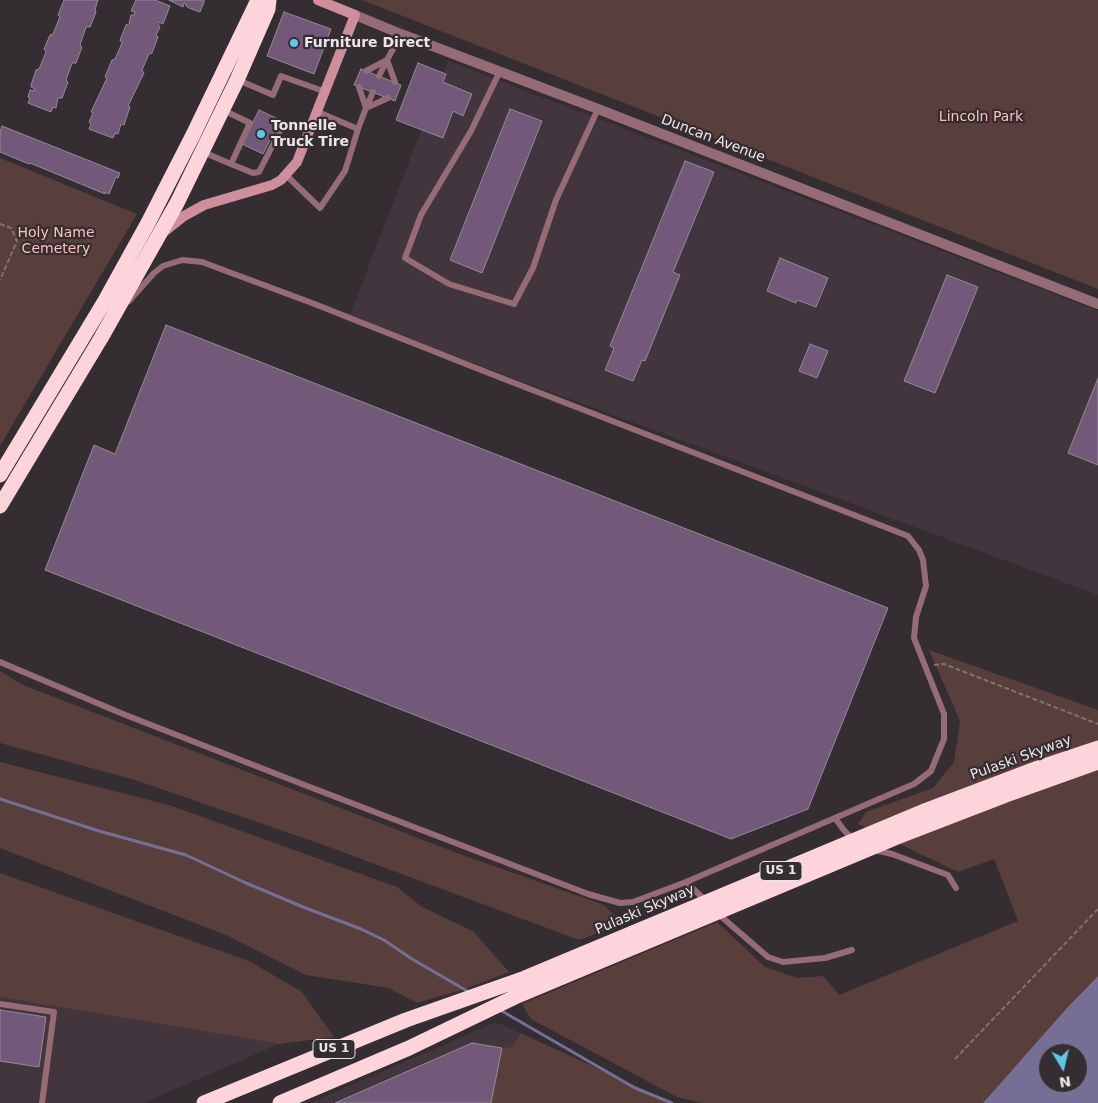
<!DOCTYPE html>
<style>
body{margin:0}
#map{position:relative;width:1098px;height:1103px;overflow:hidden;background:#342d31;font-family:"DejaVu Sans",sans-serif}
canvas{display:block}
.north{position:absolute;left:1038px;top:1043px;width:50px;height:50px;box-sizing:border-box;background:#342d31;border:1px solid #7d777b;border-radius:50%;rotate:171deg;font-size:14px;font-weight:700;line-height:20px;text-align:center;color:#ebe6e9}
.north::after{content:'';display:block;margin:auto;width:18px;height:22px;background:#5dc7e8;clip-path:polygon(50% 0,100% 100%,50% 72%,0 100%)}
</style>
<div id="map">
<canvas width="1098" height="1103"></canvas>
<div class="north">N</div>
</div>
<script>
const g = document.querySelector('canvas').getContext('2d');
g.lineJoin = 'round';
function fill(path, color) {
  g.fillStyle = color;
  g.fill(path, 'evenodd');
}
function shape(rows) {
  const path = new Path2D();
  for (const r of rows) {
    path.moveTo(r[0], r[1]);
    for (let i = 2; i < r.length; i += 2) path.lineTo(r[i], r[i + 1]);
  }
  return path;
}
function trace(path, color, width, dash) {
  g.strokeStyle = color;
  g.lineWidth = width;
  g.lineCap = dash ? 'butt' : 'round';
  g.setLineDash(dash || []);
  g.stroke(path);
}
function write(font, color, halo, rows, align = 'center') {
  g.font = font + ' "DejaVu Sans",sans-serif';
  g.lineWidth = 4.5;
  g.setLineDash([]);
  g.textBaseline = 'middle';
  g.strokeStyle = halo;
  g.fillStyle = color;
  for (const [text, x, y, turn = 0] of rows) {
    g.save();
    g.translate(x, y);
    g.rotate((+turn || 0) * Math.PI / 180);
    g.textAlign = isNaN(turn) ? turn : align;
    if (halo) g.strokeText(text, 0, 0);
    g.fillText(text, 0, 0);
    g.restore();
  }
}
fill(shape([
 [448,61,1098,311,1098,595,349,317],
 [0,997,279,1044,143,1103,0,1103],
 [496,1022,673,1103,310,1103]
]), '#42353d');
fill(shape([
 [362,0,1098,0,1098,289],
 [0,158,137,214,0,446],
 [929,650,1098,710,1098,976,983,1103,702,1103,677,1097,531,1019,522,1004,717,922,765,967,797,978,823,976,839,995,1018,921,994,859,958,872,858,824,866,812,933,788,954,762,960,721],
 [0,671,23,685,457,853,604,905,623,924,579,940,321,844,135,780,0,743],
 [0,762,169,805,397,887,422,907,473,931,509,972,465,989,417,1003,388,988,306,975,226,935,0,848],
 [0,873,249,961,302,992,334,1037,279,1044,0,997],
 [521,1033,551,1047,673,1103,491,1103,502,1048,513,1047]
]), '#593f3b');
fill(shape([
 [1098,976,1098,1103,983,1103,1067,1008],
 [1048,1053,1078,1053,1078,1083,1048,1083]
]), '#766f95');
trace(shape([
 [0,799,99,831,186,855,246,883,303,907,361,929,384,940,412,959,469,992],
 [500,1010,635,1088,672,1103]
]), '#766f95', 3);
const building = shape([
 [64,0,98,0,95,10,96,12,90,27,86,27,80,45,82,47,76,63,72,63,66,80,68,82,62,98,58,98,56,108,53,107,51,112,28,103,30,98,28,97,30,90,34,91,35,89,31,87,31,85,36,70,39,69,46,52,44,49,50,35,53,34,60,17,58,15,64,0],
 [136,0,155,0,170,6,163,24,159,22,158,24,160,27,156,35,158,37,152,53,149,54,142,70,144,73,128,106,130,107,124,125,121,124,118,134,115,133,113,138,89,129,91,124,89,122,93,113,91,112,107,78,105,77,112,60,115,59,122,43,120,40,126,25,129,24,131,15,134,15,135,12,131,11,136,0],
 [169,0,204,0,204,2,200,12,189,8,186,6,186,4,184,3,183,7,169,0],
 [284,12,331,29,314,74,267,56,284,12],
 [418,63,446,74,443,82,472,94,463,116,453,111,443,138,396,120,418,63],
 [361,69,401,85,395,101,354,85,361,69],
 [510,109,542,121,482,273,450,260,510,109],
 [259,110,280,120,263,154,242,144,259,110],
 [2,126,120,173,118,178,116,177,109,194,105,192,105,194,30,163,29,164,0,152,0,132,2,126],
 [685,161,714,172,673,272,680,275,645,361,642,360,633,381,605,370,614,348,610,346,685,161],
 [780,258,828,278,816,307,797,300,796,303,767,291,780,258],
 [947,275,978,287,935,393,904,381,947,275],
 [166,325,888,608,808,809,731,839,45,570,94,445,115,454,166,325],
 [810,344,828,351,817,378,799,371,810,344],
 [1098,378,1098,465,1068,453,1098,378],
 [0,1010,46,1017,39,1067,0,1061,0,1010],
 [472,1043,502,1048,491,1103,335,1103,472,1043]
]);
fill(building, '#72597a');
trace(building, '#918c93', 1);
trace(shape([
 [0,224,11,228,17,241,0,280],
 [934,665,944,664,1098,724],
 [955,1059,1098,909]
]), '#7a7478', 2, [5, 2.5]);
trace(shape([
 [387,60,395,82],
 [366,71,387,60,401,34],
 [500,71,471,131,421,215,405,258,449,284,514,304,533,268,556,200,598,109],
 [379,76,387,60],
 [238,80,273,95,281,76,326,92],
 [366,108,388,98],
 [366,108,373,92],
 [223,110,250,123,231,164,253,173,259,172,283,125],
 [318,112,358,129,366,108,359,87],
 [203,152,231,164],
 [286,175,320,208,345,171,358,129],
 [0,662,123,714,302,784,588,894,620,903,633,902,686,882,914,784,931,771,944,739,944,714,914,638,916,617,926,586,923,560,919,550,908,536,481,370,312,303,202,262,182,260,163,266,154,273,129,301],
 [835,818,843,829,853,840],
 [875,850,892,854,948,875,956,888],
 [686,882,707,902],
 [717,913,768,957,783,962,825,958,852,950],
 [0,1004,54,1012,42,1103]
]), '#956c75', 6);
trace(shape([
 [355,15,401,34,598,109,1098,304]
]), '#956c75', 10);
trace(shape([
 [165,231,184,216,204,205,272,185,281,180,297,162,355,15,318,0]
]), '#cf8e9c', 10);
trace(shape([
 [0,475,106,299,148,223,193,135,258,0],
 [0,506,101,338,177,203,237,80,268,9,269,0],
 [204,1103,406,1020,525,978,927,810,1038,768,1098,748],
 [280,1103,409,1048,517,996,897,837,1006,795,1098,762]
]), '#fdd4dc', 15);
for (const [x, y, r, color] of [
 [294,43,5,"#5dc7e8"],
 [261,134,5,"#5dc7e8"]
]) {
  const dot = new Path2D();
  dot.arc(x, y, r, 0, 2 * Math.PI);
  g.fillStyle = color;
  g.fill(dot);
  trace(dot, '#342d31', 2);
}
for (const [x, y, w] of [
 [781,871,42],
 [334,1049,42]
]) {
  const box = new Path2D();
  box.roundRect(x - w / 2, y - 9.5, w, 19, 4);
  g.fillStyle = '#342d31';
  g.fill(box);
  trace(box, '#ebe6e9', 1);
}
write('bold 12px', '#ebe6e9', null, [
 ["US 1",781,871],
 ["US 1",334,1049]
]);
write('bold 14px', '#ebe6e9', '#342d31', [
 ["Furniture Direct",304,43],
 ["Tonnelle",271,126],
 ["Truck Tire",271,142]
], 'left');
write('14px', '#fdc1b7', '#342d31', [
 ["Lincoln Park",981,117],
 ["Holy Name",56,233],
 ["Cemetery",56,249]
]);
write('14px', '#ebe6e9', '#342d31', [
 ["Duncan Avenue",713,139,21],
 ["Pulaski Skyway",1021,758,-20],
 ["Pulaski Skyway",645,910,-23]
]);
</script>
